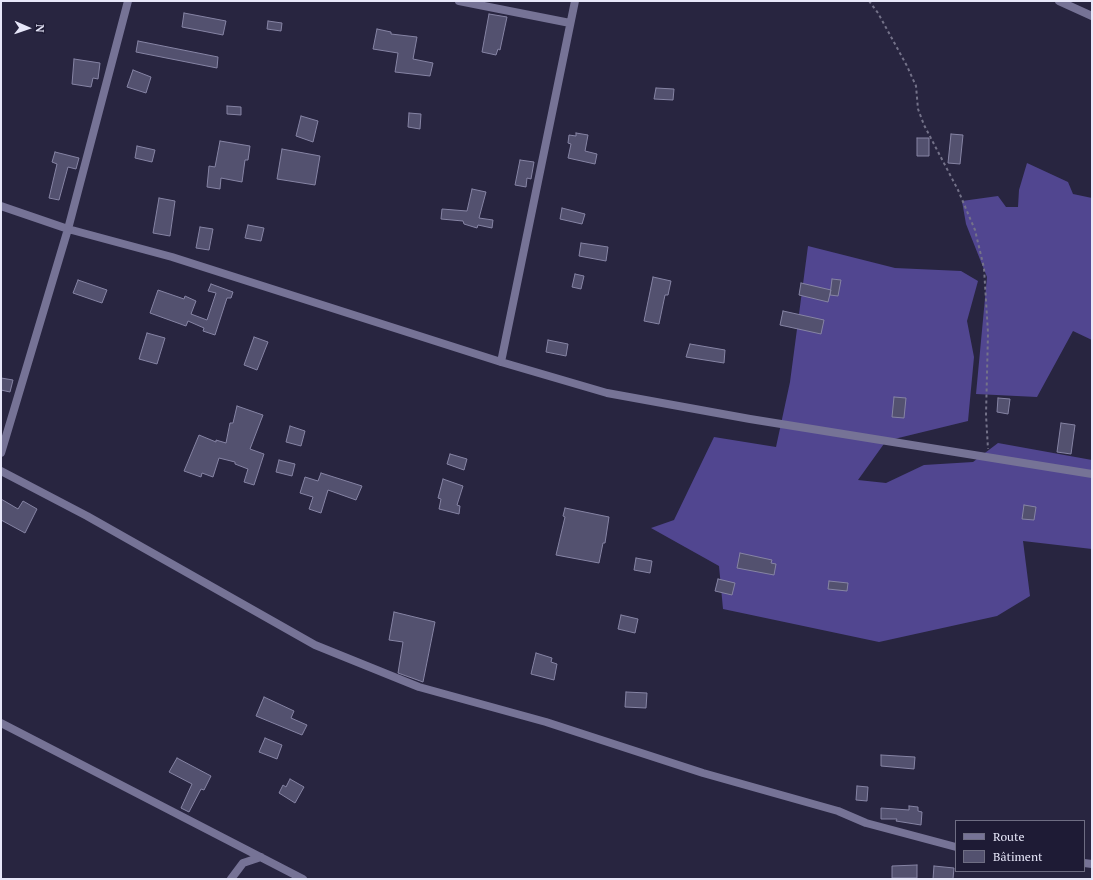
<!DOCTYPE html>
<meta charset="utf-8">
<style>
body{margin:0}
#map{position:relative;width:1093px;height:880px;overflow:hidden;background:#282540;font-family:"PT Serif",serif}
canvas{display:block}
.frame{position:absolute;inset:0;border:2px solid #e7e7f9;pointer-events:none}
.legend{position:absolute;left:955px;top:820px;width:130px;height:52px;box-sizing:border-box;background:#1e1b35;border:1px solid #6e6d83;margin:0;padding:5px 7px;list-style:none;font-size:12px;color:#e7e7f9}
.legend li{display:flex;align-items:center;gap:8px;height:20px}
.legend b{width:20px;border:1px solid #6e6d83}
.north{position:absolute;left:8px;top:8px;width:40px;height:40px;-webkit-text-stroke:3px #1e1b35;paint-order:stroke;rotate:92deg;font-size:11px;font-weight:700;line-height:16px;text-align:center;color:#e7e7f9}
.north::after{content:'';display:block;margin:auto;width:14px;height:18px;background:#e7e7f9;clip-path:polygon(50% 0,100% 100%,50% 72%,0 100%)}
</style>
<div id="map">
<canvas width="1093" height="880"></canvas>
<div class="frame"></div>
<ul class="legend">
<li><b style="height:5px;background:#767396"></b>Route</li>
<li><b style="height:11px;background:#53516f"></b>Bâtiment</li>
</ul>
<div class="north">N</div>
</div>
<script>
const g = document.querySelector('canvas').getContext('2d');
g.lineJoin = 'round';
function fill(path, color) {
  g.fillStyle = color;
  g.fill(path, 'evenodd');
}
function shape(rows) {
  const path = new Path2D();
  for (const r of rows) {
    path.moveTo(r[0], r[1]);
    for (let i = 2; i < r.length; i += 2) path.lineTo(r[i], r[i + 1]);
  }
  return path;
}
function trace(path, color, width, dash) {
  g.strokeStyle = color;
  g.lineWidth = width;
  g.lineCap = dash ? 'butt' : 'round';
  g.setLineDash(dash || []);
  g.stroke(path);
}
fill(shape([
 [1027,163,1068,182,1073,194,1092,198,1092,340,1073,331,1037,397,976,394,987,277,966,224,962,201,998,196,1006,207,1018,207,1019,190],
 [808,246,895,268,961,271,978,281,967,321,974,357,968,421,886,441,858,480,886,483,924,465,973,462,998,443,1092,460,1092,549,1023,541,1030,596,997,616,879,642,723,609,719,566,651,528,674,520,714,437,776,447,790,382]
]), '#514690');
const building = shape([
 [184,13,226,21,223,35,182,27,184,13],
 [489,14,507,17,500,50,498,49,496,55,482,52,489,14],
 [268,21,282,23,281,31,267,29,268,21],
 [377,29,391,32,391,34,417,37,413,59,433,63,430,76,395,72,398,53,373,49,377,29],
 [138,41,218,57,217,68,136,52,138,41],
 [74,59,100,63,98,79,93,78,91,87,72,84,74,59],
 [133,70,151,77,146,93,127,87,133,70],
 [656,88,674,89,673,100,654,99,656,88],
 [227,106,241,107,241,115,227,114,227,106],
 [409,113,421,114,420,129,408,127,409,113],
 [301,116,318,121,313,142,296,136,301,116],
 [576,133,588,135,585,151,597,154,595,164,568,158,571,144,568,143,569,135,576,136,576,133],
 [951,134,963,135,960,164,948,163,951,134],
 [917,138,929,138,929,156,917,156,917,138],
 [220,141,250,146,248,160,245,160,242,182,221,178,220,189,207,187,209,166,215,167,220,141],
 [137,146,155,150,152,162,135,158,137,146],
 [282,149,320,156,315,185,277,179,282,149],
 [55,152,79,158,76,169,68,167,59,200,49,198,57,164,52,162,55,152],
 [520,160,534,162,531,179,527,178,526,187,515,185,520,160],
 [472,189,486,192,479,218,493,220,492,228,478,225,477,228,464,224,463,221,441,219,442,209,467,211,472,189],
 [159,198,175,201,170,236,153,233,159,198],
 [562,208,585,214,582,224,560,219,562,208],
 [248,225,264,228,261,241,245,238,248,225],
 [200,227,213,229,209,250,196,248,200,227],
 [581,243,608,247,606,261,579,256,581,243],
 [575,274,584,276,581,289,572,287,575,274],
 [653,277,671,281,668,295,665,295,659,324,644,321,653,277],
 [832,279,841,280,838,296,830,295,832,279],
 [78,280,107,290,102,303,73,293,78,280],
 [801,283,831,290,828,302,799,295,801,283],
 [211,284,233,292,231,298,227,298,215,335,203,331,204,328,188,321,186,326,150,313,158,290,184,299,185,296,196,301,191,314,207,320,216,293,208,291,211,284],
 [783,311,824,320,821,334,780,325,783,311],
 [147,333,165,338,157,364,139,359,147,333],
 [254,337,268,342,257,370,244,365,254,337],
 [548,340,568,344,566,356,546,352,548,340],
 [690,344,725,350,724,363,686,357,690,344],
 [1,378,13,380,10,392,1,390,1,378],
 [894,397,906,398,904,418,892,417,894,397],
 [998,398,1010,399,1008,414,997,412,998,398],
 [237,406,263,415,250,449,264,454,254,485,244,482,248,469,235,464,235,462,219,458,213,477,202,473,201,477,184,471,199,435,216,442,216,440,226,443,230,423,233,423,237,406],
 [1061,423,1075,425,1071,454,1057,452,1061,423],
 [290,426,305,431,301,446,286,442,290,426],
 [450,454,467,459,464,470,447,464,450,454],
 [279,460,295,464,292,476,276,472,279,460],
 [321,473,362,486,356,500,328,490,321,513,309,509,313,497,300,493,305,477,318,481,321,473],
 [443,479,463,486,457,505,460,506,459,514,439,509,441,499,438,498,443,479],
 [1,499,18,509,23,501,37,509,25,533,1,520,1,499],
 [1024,505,1036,507,1034,520,1022,519,1024,505],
 [565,508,609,517,605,543,603,543,599,563,556,555,565,517,563,516,565,508],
 [740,553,772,560,771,563,776,564,774,575,737,568,740,553],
 [636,558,652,561,650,573,634,570,636,558],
 [718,579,735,583,732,595,715,591,718,579],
 [829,581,848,583,847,591,828,589,829,581],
 [394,612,435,622,423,682,398,673,403,642,389,640,394,612],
 [621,615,638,619,635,633,618,629,621,615],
 [536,653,552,658,551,662,557,664,554,680,531,674,536,653],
 [626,692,647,693,646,708,625,707,626,692],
 [264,697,294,711,291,718,307,725,302,735,256,716,264,697],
 [265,738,282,745,277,759,259,752,265,738],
 [881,755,915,757,914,769,881,766,881,755],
 [177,758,211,776,204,790,201,789,189,812,181,808,192,784,169,772,177,758],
 [290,779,304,787,295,803,279,793,283,785,286,787,290,779],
 [857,786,868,787,867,801,856,800,857,786],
 [909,806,918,807,918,811,922,812,921,825,896,821,897,819,881,819,881,808,909,810,909,806],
 [917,865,917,878,892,878,892,866,917,865],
 [934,866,954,868,953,879,933,879,934,866]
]);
fill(building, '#53516f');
trace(building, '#8684a4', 1);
trace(shape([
 [869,1,878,13,907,66,916,86,918,109,924,125,958,190,975,230,984,268,988,333,986,415,988,449]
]), '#747289', 2, [3, 3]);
trace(shape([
 [459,1,570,23],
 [1059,1,1092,16],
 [1,206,68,229,172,257,501,362,607,393,750,419,1092,474],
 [501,362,575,1],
 [1,453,68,229,128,1],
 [1,471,87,516,315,645,419,687,546,722,703,773,838,811,866,823,956,847],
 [1,723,303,879],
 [1084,863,1092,864],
 [231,879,243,863,261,857]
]), '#767396', 8);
</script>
